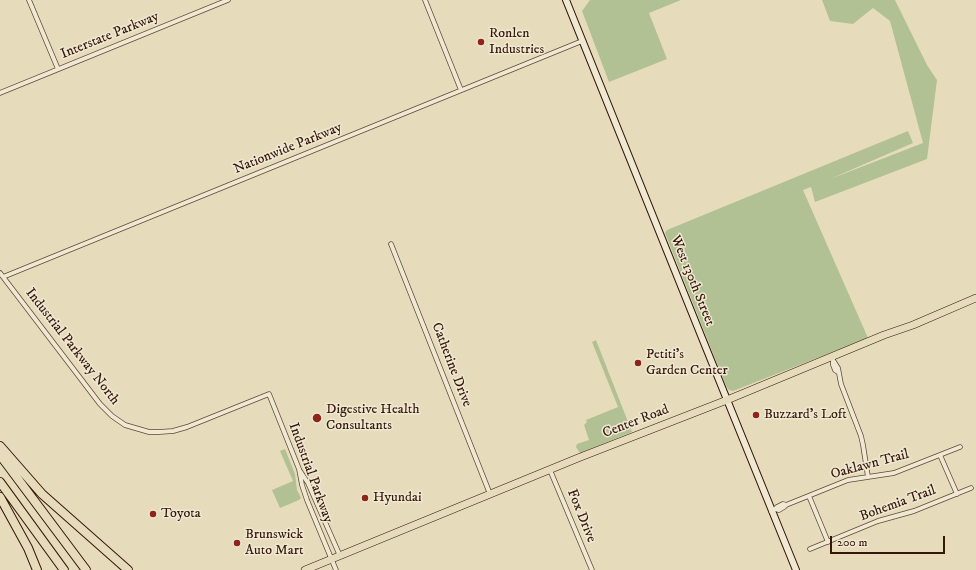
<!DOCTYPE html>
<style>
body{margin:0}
#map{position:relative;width:976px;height:570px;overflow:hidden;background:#e6dcbc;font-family:"IM FELL DW Pica",serif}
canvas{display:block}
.scale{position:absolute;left:830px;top:536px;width:115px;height:18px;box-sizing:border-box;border:2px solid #361608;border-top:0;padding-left:5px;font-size:12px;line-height:14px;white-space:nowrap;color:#361608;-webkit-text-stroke:3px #efe8d3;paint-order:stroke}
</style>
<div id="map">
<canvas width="976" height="570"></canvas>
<div class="scale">200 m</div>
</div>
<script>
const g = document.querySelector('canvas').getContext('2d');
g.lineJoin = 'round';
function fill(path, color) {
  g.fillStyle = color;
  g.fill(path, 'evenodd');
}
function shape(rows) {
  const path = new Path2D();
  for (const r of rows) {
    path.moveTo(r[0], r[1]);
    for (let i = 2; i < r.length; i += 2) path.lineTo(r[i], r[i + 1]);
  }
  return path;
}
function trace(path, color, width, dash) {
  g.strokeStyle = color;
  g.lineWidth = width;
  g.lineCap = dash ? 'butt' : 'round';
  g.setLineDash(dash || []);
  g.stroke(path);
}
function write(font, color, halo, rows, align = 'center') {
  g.font = font + ' "IM FELL DW Pica",serif';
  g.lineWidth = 3;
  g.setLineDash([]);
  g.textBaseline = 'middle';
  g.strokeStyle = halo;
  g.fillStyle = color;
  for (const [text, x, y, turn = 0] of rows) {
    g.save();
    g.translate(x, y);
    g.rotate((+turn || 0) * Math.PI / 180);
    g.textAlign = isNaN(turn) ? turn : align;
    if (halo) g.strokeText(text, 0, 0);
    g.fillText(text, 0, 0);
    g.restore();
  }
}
fill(shape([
 [590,0,681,0,649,13,667,59,609,82,582,11],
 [822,0,895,0,927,65,937,80,927,159,815,202,811,187,803,190,868,338,733,391,729,390,726,386,665,233,667,230,908,131,913,143,830,179,923,143,890,21,873,8,853,24,830,21],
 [596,340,632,432,580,453,576,447,577,444,589,440,584,425,587,422,586,420,618,407,592,342],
 [285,449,295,474,297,490,301,498,299,500,280,508,272,490,293,481,280,451]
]), '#b2c193');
const street = shape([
 [29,0,58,69],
 [425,0,461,90],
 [0,93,228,0],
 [391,244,490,494],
 [0,273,100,404,112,416,125,425,149,432,159,432,173,431,187,427,269,394,299,469,302,485,307,500,336,570],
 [3,277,582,41],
 [831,357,838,368,841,384,861,436,863,445,868,477],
 [833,361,833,365,835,370,838,372],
 [940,455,957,494],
 [550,470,592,570],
 [300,471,308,483,340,556],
 [809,496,828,542],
 [775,509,779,510,784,507,786,505],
 [771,511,775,509,777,507,783,504,786,505,848,480,894,473,960,447],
 [810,549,878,521,914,511,971,488]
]);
const secondary = shape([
 [566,0,702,338,796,570]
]);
const primary = shape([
 [305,570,578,458,727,400,884,335,913,325,976,298]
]);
const highway = shape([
 [0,446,42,494,128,570],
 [0,455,86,570],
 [0,482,64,570],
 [0,497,28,548,37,570]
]);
trace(street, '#624835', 5.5);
trace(secondary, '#361608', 8);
trace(primary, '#361608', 8);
trace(highway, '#361608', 10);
trace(street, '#efe8d3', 4);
trace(secondary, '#efe8d3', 6);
trace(primary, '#e6dcbc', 7);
trace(highway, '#e6dcbc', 8);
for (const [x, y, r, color] of [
 [481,42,4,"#8f2418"],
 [638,363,4,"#8f2418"],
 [756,415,4,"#8f2418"],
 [317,418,5,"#8f2418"],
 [365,498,4,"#8f2418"],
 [153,514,4,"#8f2418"],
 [237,543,4,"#8f2418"]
]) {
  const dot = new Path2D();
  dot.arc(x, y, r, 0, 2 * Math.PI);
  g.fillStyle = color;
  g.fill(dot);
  trace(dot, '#efe8d3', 1.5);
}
write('14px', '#361608', '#efe8d3', [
 ["Ronlen",489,34],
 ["Industries",489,50],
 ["Petiti's",646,355],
 ["Garden Center",646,371],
 ["Digestive Health",326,410],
 ["Consultants",326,426],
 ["Buzzard's Loft",764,415],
 ["Hyundai",373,498],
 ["Toyota",161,514],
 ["Brunswick",245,535],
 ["Auto Mart",245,551]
], 'left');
write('14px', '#361608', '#efe8d3', [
 ["Interstate Parkway",110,36,-22],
 ["Nationwide Parkway",288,149,-22],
 ["West 130th Street",692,281,68],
 ["Industrial Parkway North",72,347,52],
 ["Catherine Drive",451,365,69],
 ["Center Road",636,422,-21],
 ["Oaklawn Trail",870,465,-15],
 ["Industrial Parkway",310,473,70],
 ["Bohemia Trail",898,504,-20],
 ["Fox Drive",581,516,68]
]);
</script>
